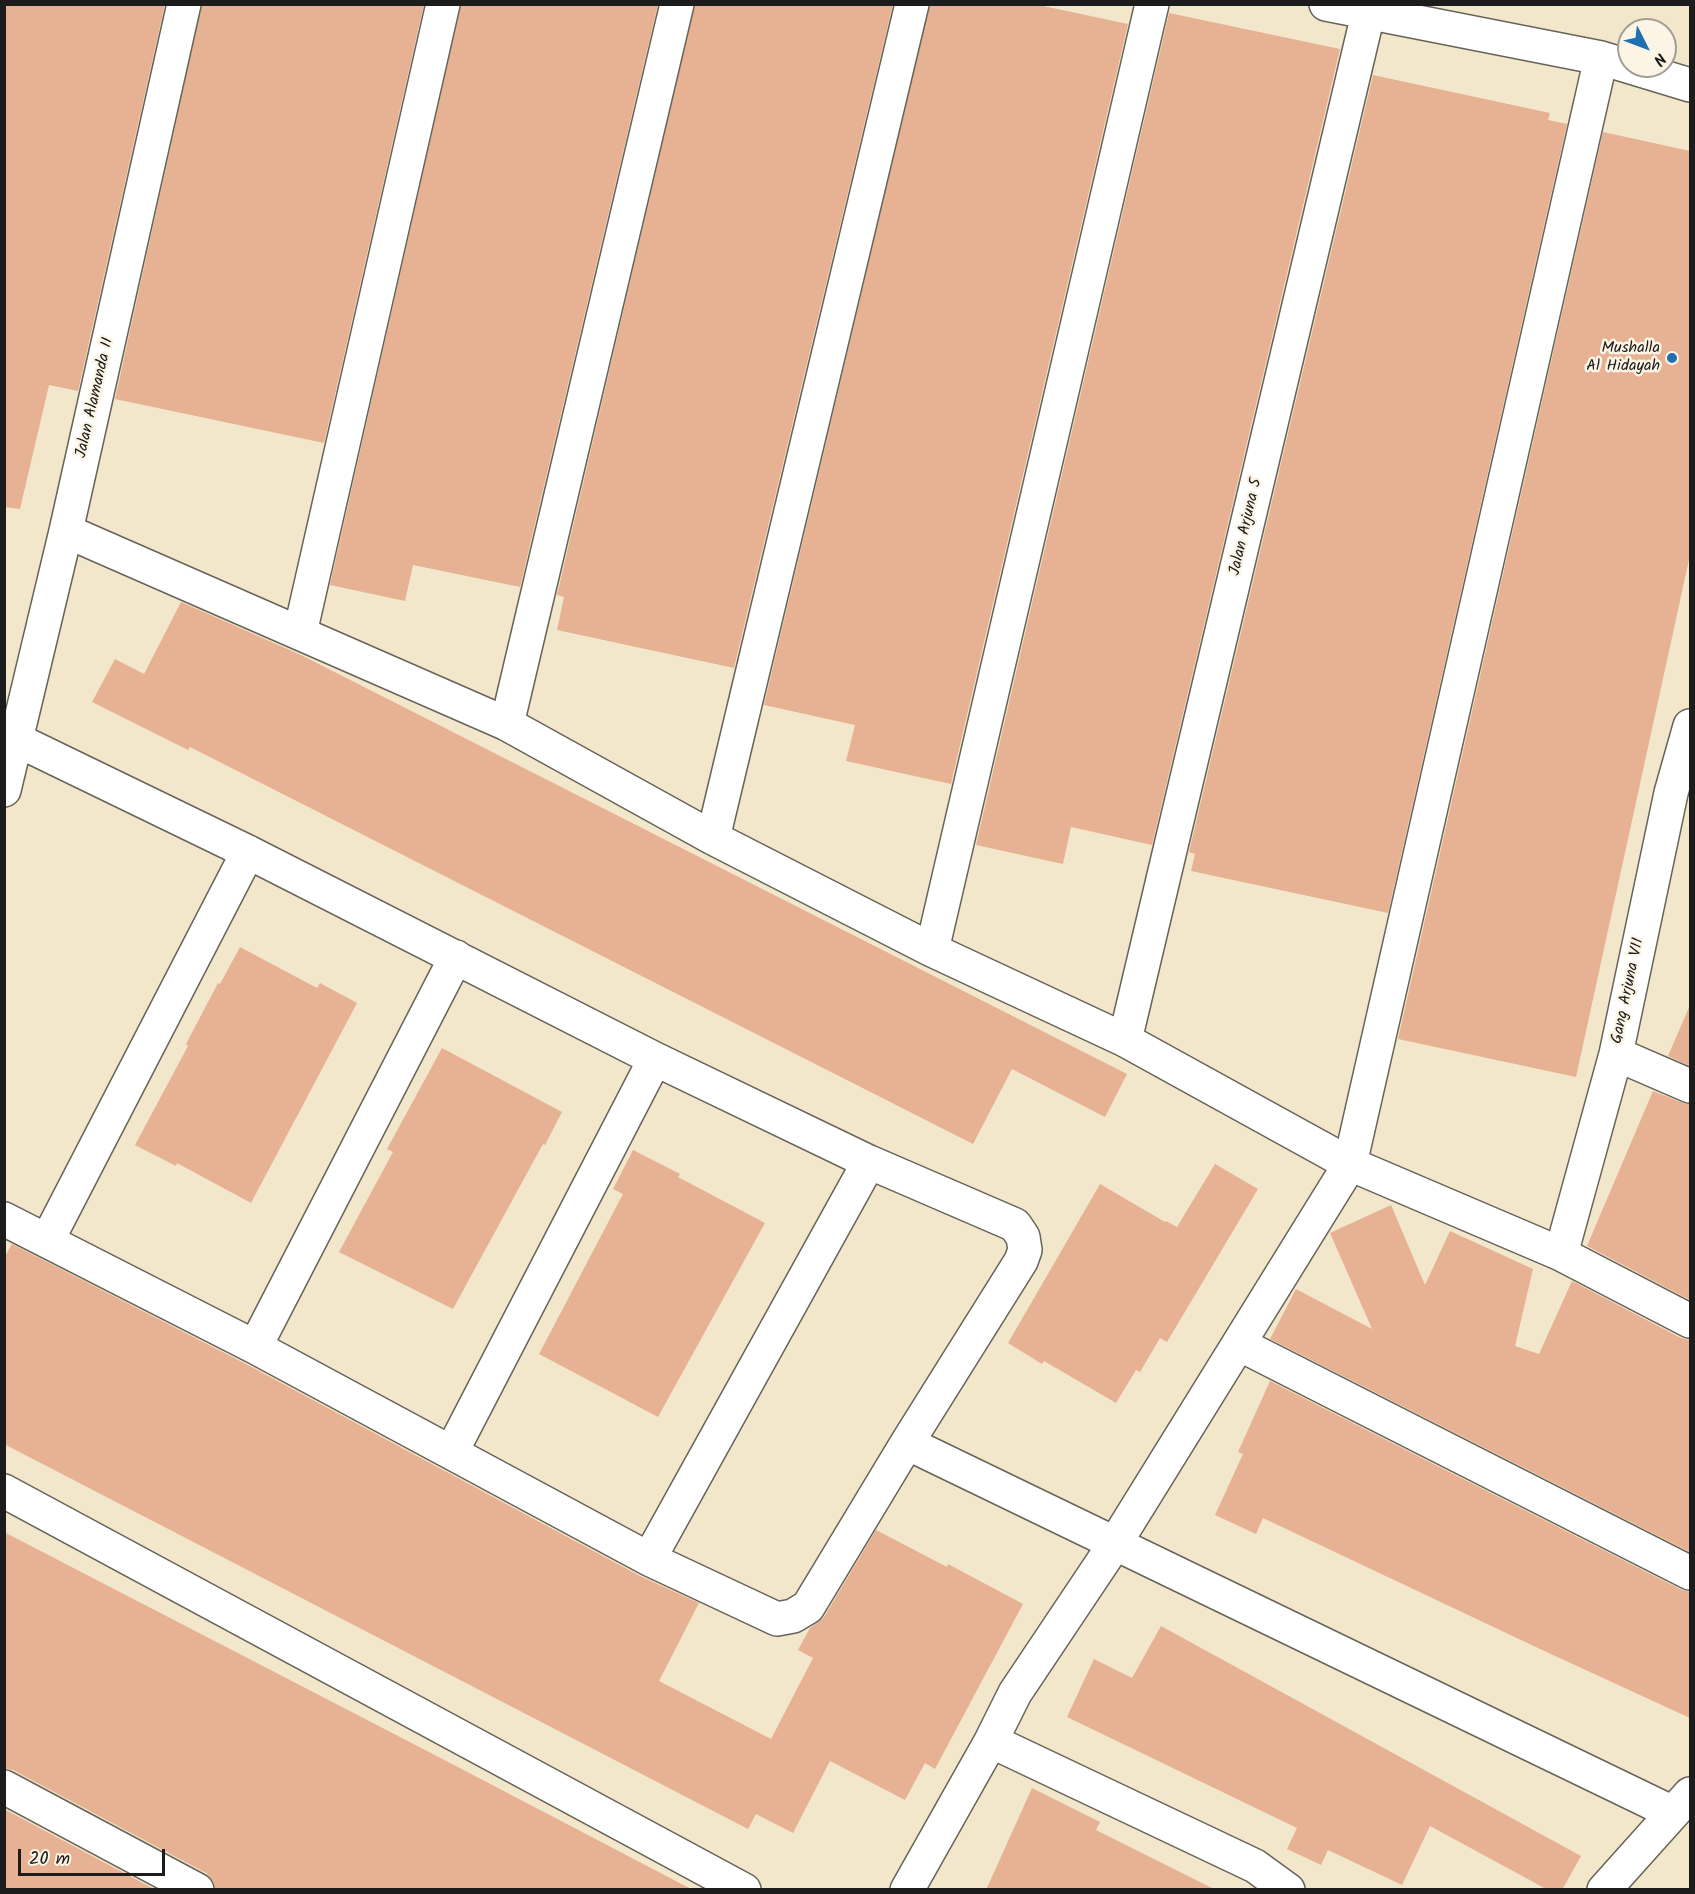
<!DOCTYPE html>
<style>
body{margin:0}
#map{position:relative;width:1695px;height:1894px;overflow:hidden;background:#f2e7cb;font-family:Kalam,sans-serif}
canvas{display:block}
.frame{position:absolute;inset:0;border:6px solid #1c1c1c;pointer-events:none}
.north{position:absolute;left:1617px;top:18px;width:60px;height:60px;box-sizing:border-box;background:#fcf5e5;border:2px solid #a29e95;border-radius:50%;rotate:132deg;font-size:16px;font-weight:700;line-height:24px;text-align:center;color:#1c1c1c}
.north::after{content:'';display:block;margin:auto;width:21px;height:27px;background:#1f6fb2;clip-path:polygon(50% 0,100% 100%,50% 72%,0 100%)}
.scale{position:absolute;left:18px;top:1849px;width:147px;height:27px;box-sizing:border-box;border:3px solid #1c1c1c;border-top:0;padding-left:8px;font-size:18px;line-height:21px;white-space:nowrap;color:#1c1c1c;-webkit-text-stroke:4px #fcf5e5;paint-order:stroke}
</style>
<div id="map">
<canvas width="1695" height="1894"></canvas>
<div class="frame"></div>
<div class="north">N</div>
<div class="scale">20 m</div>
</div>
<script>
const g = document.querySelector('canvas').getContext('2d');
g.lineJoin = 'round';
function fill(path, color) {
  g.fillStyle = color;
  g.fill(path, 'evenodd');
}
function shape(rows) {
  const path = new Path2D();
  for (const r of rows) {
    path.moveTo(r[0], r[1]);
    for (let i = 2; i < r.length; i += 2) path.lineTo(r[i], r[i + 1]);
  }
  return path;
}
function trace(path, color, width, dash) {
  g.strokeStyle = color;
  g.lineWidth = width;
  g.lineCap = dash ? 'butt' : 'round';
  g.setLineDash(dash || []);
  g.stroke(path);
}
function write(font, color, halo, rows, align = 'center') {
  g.font = font + ' Kalam,sans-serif';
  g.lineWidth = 5;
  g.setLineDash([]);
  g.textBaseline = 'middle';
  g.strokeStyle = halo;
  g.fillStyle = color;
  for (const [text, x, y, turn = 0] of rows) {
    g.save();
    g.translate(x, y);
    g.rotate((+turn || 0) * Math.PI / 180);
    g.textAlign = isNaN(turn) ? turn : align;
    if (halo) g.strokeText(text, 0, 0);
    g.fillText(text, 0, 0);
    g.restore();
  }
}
fill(shape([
 [4,4,165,4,78,391,49,385,20,509,4,507],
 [202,4,424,4,324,443,115,399],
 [461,4,658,4,520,587,413,565,405,601,330,585],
 [695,4,893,4,734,668,557,630,564,597,557,595],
 [930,4,1034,4,1128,24,951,784,846,761,855,725,764,705],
 [1169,13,1340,49,1152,845,1071,827,1063,864,976,845],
 [1373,75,1550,113,1548,120,1567,124,1388,913,1191,871,1195,854,1189,852],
 [1603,132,1690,151,1690,555,1576,1077,1398,1039],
 [181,602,301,655,1127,1074,1105,1117,1012,1069,973,1144,190,747,188,750,92,702,115,659,144,674],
 [240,947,317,988,320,983,357,1003,251,1203,177,1163,176,1166,135,1145,188,1046,186,1044,218,983,220,984],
 [1690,1005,1690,1066,1668,1056],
 [442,1048,562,1112,545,1145,543,1144,453,1309,339,1252,393,1152,387,1149],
 [1653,1091,1683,1103,1690,1104,1690,1300,1587,1246],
 [633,1150,680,1174,678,1177,765,1223,658,1417,539,1354,623,1194,613,1189],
 [1215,1164,1258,1189,1167,1342,1160,1338,1140,1372,1136,1370,1116,1403,1044,1361,1042,1364,1008,1343,1100,1184,1165,1222,1166,1221,1177,1227],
 [1391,1205,1425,1285,1450,1231,1533,1269,1515,1346,1539,1354,1572,1281,1681,1338,1690,1340,1690,1552,1270,1339,1296,1289,1372,1329,1330,1233],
 [12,1244,246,1364,640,1576,699,1603,659,1681,771,1739,813,1658,798,1650,810,1628,824,1617,876,1530,947,1567,948,1564,1023,1604,935,1769,925,1763,905,1800,830,1761,793,1833,756,1814,748,1829,4,1444,4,1258],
 [1270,1381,1682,1590,1690,1592,1690,1718,1540,1649,1263,1518,1256,1534,1215,1515,1243,1454,1238,1452],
 [4,1532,456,1766,693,1890,216,1890,213,1881,206,1873,13,1770,4,1768],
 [1161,1626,1581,1856,1562,1890,1548,1890,1430,1826,1402,1885,1328,1850,1321,1865,1287,1849,1297,1828,1067,1717,1094,1659,1132,1678],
 [1032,1788,1100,1822,1096,1830,1216,1890,986,1890],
 [4,1809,156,1890,4,1890]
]), '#e7b194');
const street = shape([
 [1326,4,1601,58,1690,85],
 [66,531,507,724,713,838,932,950,1125,1040,1350,1164,1561,1254,1690,1321],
 [300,633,443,4],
 [507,724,677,4],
 [17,740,248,852,655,1059,869,1162,1015,1225,1023,1237,1025,1250,1021,1261,907,1443,1673,1813],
 [4,790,66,531,184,4],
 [713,838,912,4],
 [932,950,1152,4],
 [1125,1040,1368,14],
 [1616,1054,1690,1086],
 [4,1219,255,1347,649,1559,777,1619,793,1616,808,1607,907,1443],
 [47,1241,248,852],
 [1561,1254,1616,1054,1671,793,1690,726],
 [1239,1344,1690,1573],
 [255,1347,456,957],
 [452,1451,655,1059],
 [4,1491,744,1890],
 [649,1559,869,1162],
 [991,1741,1255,1866,1288,1890],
 [4,1787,197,1890],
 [907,1890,991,1741,1015,1693,1114,1545,1350,1164,1601,58],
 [1604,1890,1690,1794]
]);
trace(street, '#676359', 36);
trace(street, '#fff', 33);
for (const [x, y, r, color] of [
 [1672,358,6,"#1f6fb2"]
]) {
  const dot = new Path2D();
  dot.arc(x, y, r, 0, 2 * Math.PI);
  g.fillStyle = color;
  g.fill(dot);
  trace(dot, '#fcf5e5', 2);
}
write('16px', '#1c1c1c', '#fcf5e5', [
 ["Mushalla",1660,349],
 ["Al Hidayah",1660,367]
], 'right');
write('16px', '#1c1c1c', '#fcf5e5', [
 ["Jalan Alamanda II",96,398,-77],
 ["Jalan Arjuna 5",1247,527,-77],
 ["Gang Arjuna VII",1629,991,-78]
]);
</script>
